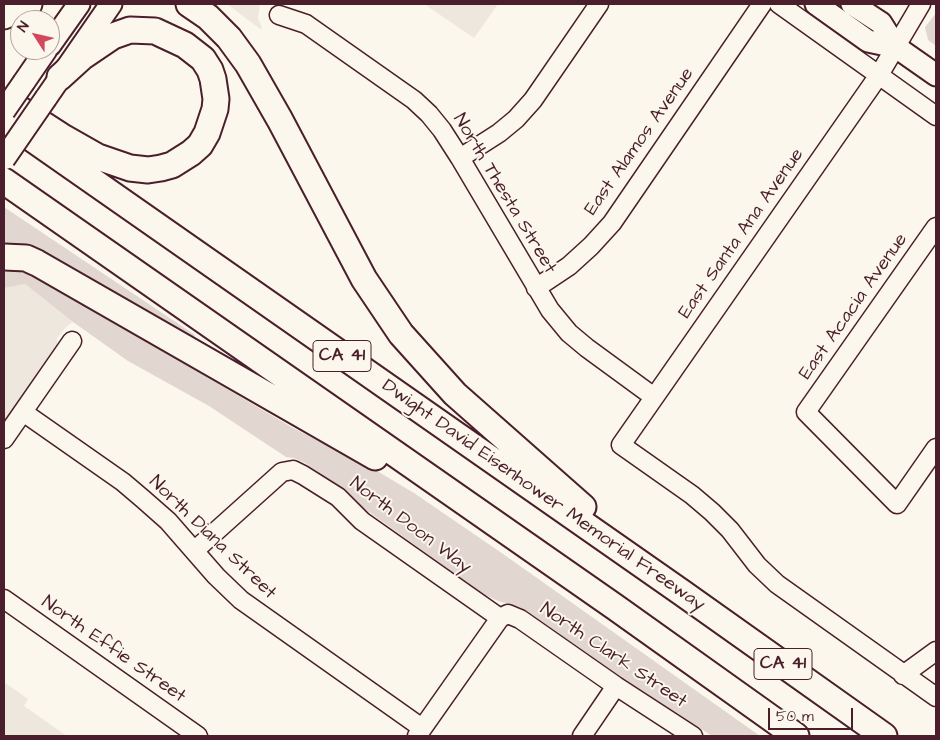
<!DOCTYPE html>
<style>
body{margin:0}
#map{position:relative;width:940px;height:740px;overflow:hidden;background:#fbf7ec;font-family:"Architects Daughter",sans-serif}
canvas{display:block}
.frame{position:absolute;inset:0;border:5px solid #4a1f2b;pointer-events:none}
.north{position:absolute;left:10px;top:10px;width:50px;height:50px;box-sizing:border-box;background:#fbf7ec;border:1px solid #b4a19f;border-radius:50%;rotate:305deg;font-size:14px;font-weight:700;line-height:20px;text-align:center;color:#4a1f2b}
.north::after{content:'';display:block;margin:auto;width:18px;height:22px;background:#d1495b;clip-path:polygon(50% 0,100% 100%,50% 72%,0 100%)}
.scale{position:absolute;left:768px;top:708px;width:85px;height:22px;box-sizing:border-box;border:2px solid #4a1f2b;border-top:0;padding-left:6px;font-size:15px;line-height:18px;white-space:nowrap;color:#4a1f2b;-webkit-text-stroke:4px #fbf7ec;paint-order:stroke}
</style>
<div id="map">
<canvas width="940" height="740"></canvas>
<div class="frame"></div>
<div class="north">N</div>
<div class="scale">50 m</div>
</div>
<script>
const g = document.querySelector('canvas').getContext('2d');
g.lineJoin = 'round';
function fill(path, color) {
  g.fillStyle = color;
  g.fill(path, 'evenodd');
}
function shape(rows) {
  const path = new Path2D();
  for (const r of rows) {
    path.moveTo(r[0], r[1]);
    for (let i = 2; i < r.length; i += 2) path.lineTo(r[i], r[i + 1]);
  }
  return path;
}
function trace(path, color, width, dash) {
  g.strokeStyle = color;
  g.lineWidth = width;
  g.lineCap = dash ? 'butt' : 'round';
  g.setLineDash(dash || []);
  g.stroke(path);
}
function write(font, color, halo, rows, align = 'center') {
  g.font = font + ' "Architects Daughter",sans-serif';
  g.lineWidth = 4;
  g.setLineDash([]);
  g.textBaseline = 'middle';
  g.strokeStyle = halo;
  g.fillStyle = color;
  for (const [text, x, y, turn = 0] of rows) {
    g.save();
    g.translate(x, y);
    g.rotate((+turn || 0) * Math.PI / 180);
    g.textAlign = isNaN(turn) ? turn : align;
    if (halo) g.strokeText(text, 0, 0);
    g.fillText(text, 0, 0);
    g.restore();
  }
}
fill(shape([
 [227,4,260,4,258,18,262,28,260,29],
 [424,4,498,4,474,38],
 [25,284,73,322,65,328,57,338,57,345,4,423,4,288],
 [4,682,28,699,24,706,67,736,4,736]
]), '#eee7de');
fill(shape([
 [936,13,936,46,928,40,925,27],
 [4,207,195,335,191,342,4,246],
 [18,271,36,276,293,428,372,468,414,493,506,556,760,736,712,736,611,671,520,607,498,601,483,594,387,525,365,509,344,490,305,463,294,458,286,457,209,406,128,361,73,322,25,284,4,288,4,272]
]), '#e2d7d0');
const minor = shape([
 [779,4,936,116],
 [921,4,879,75,621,445,692,495,712,512,730,530,757,565,777,584,936,697],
 [279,15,306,24,414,100,429,114,442,130,460,158,550,310,569,333,587,348,654,397],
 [460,158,499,133,516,119,533,100,599,4],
 [936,227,806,412,897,504,936,448],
 [536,288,569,266,591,246,612,223,762,4],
 [23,412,123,482,143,499,168,521,216,576,241,600,422,728],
 [4,439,72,341],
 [194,551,282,472,293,470,303,475,338,497,362,521,500,618],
 [4,599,198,736],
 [903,675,936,651],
 [417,736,500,618,508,614,520,619,616,686,693,736],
 [582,736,616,686]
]);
const major = shape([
 [816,4,868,41,896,47],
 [852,4,881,23,896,47,936,75],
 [50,45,79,4],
 [24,82,46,50],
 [46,98,111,4]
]);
const highway = shape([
 [189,4,208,17,229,38,248,64,280,120,364,279,401,334,455,394,583,507],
 [4,16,29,4],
 [13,105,61,136,98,157,130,168,148,170,161,168,172,165,191,153,200,145,207,133,215,109,216,99,213,79,210,70,203,59,185,45,155,31,130,30,113,36,82,57,60,77],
 [4,119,681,592,884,736],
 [4,181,615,607,796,736],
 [4,257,26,258,37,263,375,457]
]);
trace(minor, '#4a1f2b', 21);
trace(major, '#4a1f2b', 25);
trace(highway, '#4a1f2b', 29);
trace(minor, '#fbf7ec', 18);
trace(major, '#fbf7ec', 21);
trace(highway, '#fbf7ec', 25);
const majorBridge = shape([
 [4,111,24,82],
 [4,159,46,98]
]);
trace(majorBridge, '#4a1f2b', 25, []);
trace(majorBridge, '#fbf7ec', 21);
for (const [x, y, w] of [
 [342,356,58],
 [783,664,58]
]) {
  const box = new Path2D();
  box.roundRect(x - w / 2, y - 15.5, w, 31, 4);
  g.fillStyle = '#fbf7ec';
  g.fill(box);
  trace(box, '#4a1f2b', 1);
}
write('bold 18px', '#4a1f2b', null, [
 ["CA 41",342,356],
 ["CA 41",783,664]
]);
write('19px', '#4a1f2b', '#fbf7ec', [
 ["East Alamos Avenue",640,142,-55],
 ["North Thesta Street",504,194,59],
 ["East Santa Ana Avenue",742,234,-55],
 ["East Acacia Avenue",854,307,-55],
 ["Dwight David Eisenhower Memorial Freeway",543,496,35],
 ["North Doon Way",410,526,37],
 ["North Diana Street",212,538,44],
 ["North Effie Street",113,650,35],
 ["North Clark Street",613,656,34]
]);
</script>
